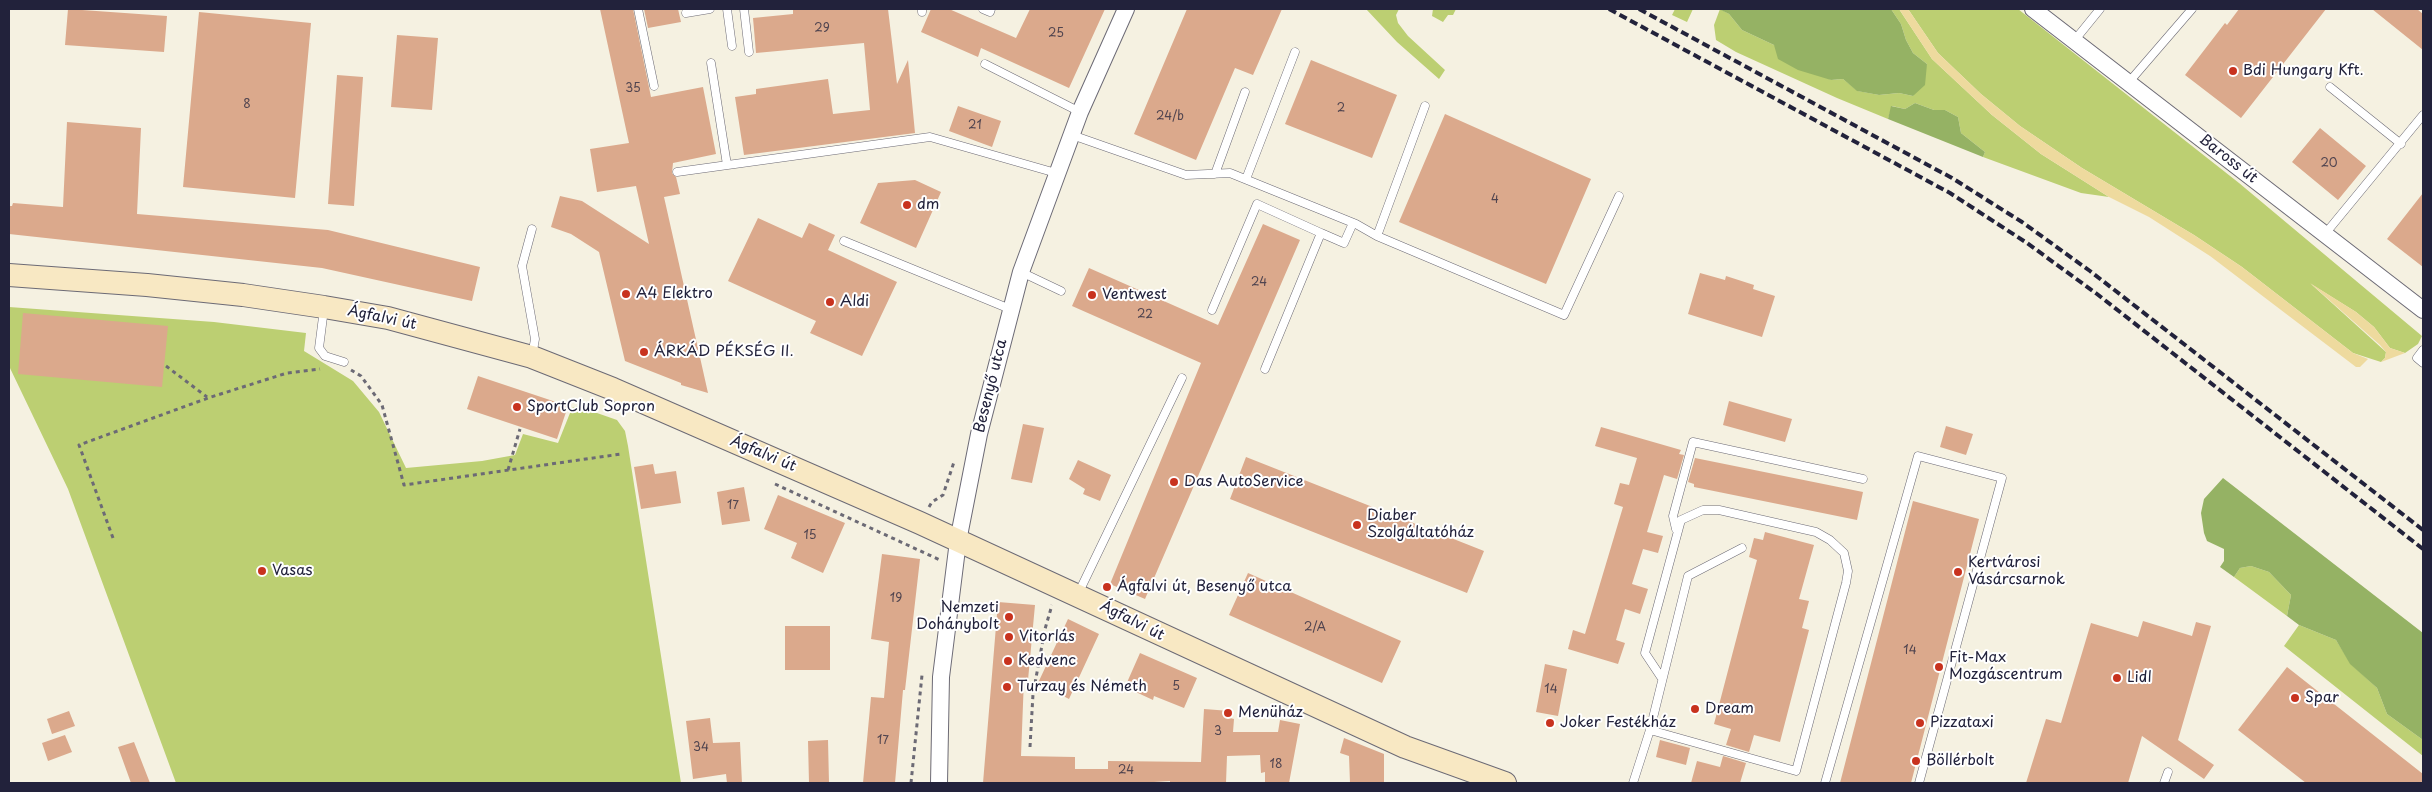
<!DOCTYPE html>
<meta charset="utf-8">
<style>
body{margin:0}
#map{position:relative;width:2432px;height:792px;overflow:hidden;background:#f5f1e1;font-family:"Playpen Sans",sans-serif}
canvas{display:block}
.frame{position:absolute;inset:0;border:10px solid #22223b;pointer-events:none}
</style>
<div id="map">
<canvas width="2432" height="792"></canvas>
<div class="frame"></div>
</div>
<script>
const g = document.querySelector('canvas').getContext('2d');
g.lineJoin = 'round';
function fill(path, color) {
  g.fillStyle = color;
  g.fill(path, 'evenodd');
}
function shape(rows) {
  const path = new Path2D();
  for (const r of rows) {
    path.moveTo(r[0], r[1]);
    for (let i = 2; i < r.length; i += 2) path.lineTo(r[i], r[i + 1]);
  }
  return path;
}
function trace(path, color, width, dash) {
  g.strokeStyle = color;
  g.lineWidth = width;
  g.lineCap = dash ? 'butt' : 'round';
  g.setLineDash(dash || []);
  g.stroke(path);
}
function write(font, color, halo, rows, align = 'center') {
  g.font = font + ' "Playpen Sans",sans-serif';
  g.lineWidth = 4;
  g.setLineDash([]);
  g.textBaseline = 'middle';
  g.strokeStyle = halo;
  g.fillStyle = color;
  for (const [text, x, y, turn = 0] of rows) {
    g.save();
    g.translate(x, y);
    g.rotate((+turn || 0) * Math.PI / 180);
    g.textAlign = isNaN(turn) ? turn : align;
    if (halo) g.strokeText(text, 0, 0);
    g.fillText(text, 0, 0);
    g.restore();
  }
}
fill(shape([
 [1366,9,1399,9,1396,15,1398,23,1408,36,1445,70,1439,79,1397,42],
 [1433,9,1456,9,1453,15,1448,15,1443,22,1432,16],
 [1675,9,1693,9,1687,22,1672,15],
 [1720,9,1729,14,1742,30,1774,45,1831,80,1843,79,1858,91,1879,95,1899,93,1913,96,1927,64,1913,53,1906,40,1901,24,1891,9,1899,9,1932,59,1992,115,2041,154,2109,197,2081,193,1983,157,1985,152,1961,133,1958,117,1945,110,1934,110,1915,103,1905,109,1892,106,1888,119,1837,98,1736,52,1716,40,1714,25],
 [1908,9,2018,9,2239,183,2422,336,2418,344,2405,353,2390,348,2374,327,2356,312,2311,284,2386,352,2385,358,2381,362,2353,353,2242,267,2194,235,2082,168,2020,126,1981,94,1938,53],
 [9,307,214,322,306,333,304,351,353,381,379,412,406,468,482,461,515,455,523,434,558,443,572,408,577,406,617,420,625,431,628,446,681,783,176,783,68,489,9,366],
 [2251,566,2269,572,2291,595,2287,616,2234,577,2240,568],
 [2299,625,2336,640,2351,664,2377,688,2387,714,2423,740,2423,756,2284,646]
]), '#bccf72');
fill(shape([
 [1719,9,1891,9,1901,24,1906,40,1913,53,1927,64,1925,85,1913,96,1899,93,1879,95,1857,91,1843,79,1831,80,1798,70,1778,59,1774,45,1742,30,1729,14],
 [1915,103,1934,110,1945,110,1958,117,1961,133,1985,152,1983,157,1888,119,1891,106,1905,109],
 [2223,478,2423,633,2423,740,2387,714,2377,688,2350,664,2336,640,2299,625,2287,616,2291,595,2269,572,2251,566,2240,568,2234,577,2220,567,2224,561,2224,549,2207,541,2204,533,2201,513,2204,499]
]), '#95b264');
fill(shape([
 [1899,9,1908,9,1938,53,1981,94,2020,126,2082,168,2194,235,2242,267,2353,353,2368,359,2360,367,2356,367,2210,256,2149,217,2109,197,2041,154,1992,115,1932,59],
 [2310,283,2356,312,2374,327,2390,348,2405,353,2381,362,2385,358,2386,352,2380,345]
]), '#eeda9e');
fill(shape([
 [68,9,167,16,164,52,65,45],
 [600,9,633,9,651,97,703,87,716,154,673,163,672,173,676,177,680,194,664,197,708,393,681,385,681,383,625,361,599,252,571,234,551,227,560,196,582,201,649,244,636,186,597,192,590,149,629,143],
 [644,9,678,9,681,22,648,28],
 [793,9,888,9,897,84,908,60,915,133,744,155,735,97,756,94,756,89,828,79,833,114,870,110,864,43,756,53,753,18,793,14],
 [931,9,949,9,1016,38,1030,9,1105,9,1069,88,981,48,978,57,921,32],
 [1187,9,1282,9,1253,75,1235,68,1196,160,1134,134],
 [2239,9,2326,9,2241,118,2185,75,2225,23,2227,25],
 [2372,9,2417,9,2423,14,2423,50],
 [199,12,311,23,295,198,183,187],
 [397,35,438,38,432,110,391,107],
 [1311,60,1397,95,1372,158,1285,124],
 [337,75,363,77,354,206,328,204],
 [958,106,1001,121,992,147,949,131],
 [1445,114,1591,179,1546,284,1399,222],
 [67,122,141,128,137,214,328,230,480,267,472,301,322,268,9,234,9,206,12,206,13,203,63,207],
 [2320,128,2366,166,2338,200,2292,162],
 [915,180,941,192,916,248,860,223,878,183],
 [2423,193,2423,267,2387,239],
 [758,218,802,238,809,223,835,235,828,250,897,282,862,356,810,333,816,321,728,281],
 [1263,224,1300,240,1145,599,1110,584,1201,363,1072,306,1089,268,1218,325],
 [1700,273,1725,280,1726,276,1754,285,1753,289,1775,296,1762,337,1688,314],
 [23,313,168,326,162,387,18,374],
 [478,376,568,406,557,439,467,409],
 [1729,401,1792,419,1785,442,1723,425],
 [1023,424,1044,428,1032,483,1011,479],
 [1946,426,1973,434,1966,455,1940,447],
 [1601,427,1681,450,1679,454,1684,455,1677,479,1664,475,1647,532,1663,536,1658,553,1643,549,1632,584,1648,589,1640,614,1625,609,1616,640,1625,643,1618,664,1568,649,1573,630,1585,634,1623,507,1614,504,1620,483,1629,485,1637,458,1595,446],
 [1246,457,1484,551,1467,593,1230,499],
 [1695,458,1863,492,1857,520,1694,487,1694,484,1688,482],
 [1078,460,1111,475,1100,501,1083,494,1085,489,1069,479],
 [653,464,655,474,676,471,681,503,641,509,634,467],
 [744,487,750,521,722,525,717,492],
 [778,495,845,523,823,573,791,558,797,543,764,529],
 [1913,501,1979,519,1911,783,1840,783],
 [1765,532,1814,545,1799,599,1809,601,1802,628,1809,630,1780,742,1754,735,1749,752,1726,745,1731,729,1714,724,1757,560,1749,557,1754,538,1763,540],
 [882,554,920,559,905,690,903,690,895,783,863,783,871,697,884,698,889,642,871,639],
 [1248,573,1401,641,1382,683,1229,615],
 [998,602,1035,605,1028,680,1024,678,1021,756,1075,757,1075,769,1108,769,1108,761,1201,762,1204,709,1230,711,1230,718,1234,719,1233,732,1278,732,1280,720,1300,724,1289,783,1265,783,1265,772,1261,773,1260,755,1227,756,1226,783,1170,783,1170,781,1138,783,983,783],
 [1068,619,1099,634,1069,699,1038,683],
 [2143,621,2192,636,2196,622,2211,626,2178,740,2214,765,2204,779,2142,736,2128,783,2026,783,2046,719,2061,723,2091,623,2138,637],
 [785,626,830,626,830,670,785,670],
 [1140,653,1197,678,1184,708,1154,696,1153,700,1125,687],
 [1545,664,1567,669,1558,716,1536,712],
 [2287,667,2423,774,2423,783,2306,783,2238,730],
 [69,711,75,726,52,734,47,719],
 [710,718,713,743,740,742,742,783,727,783,726,774,693,779,686,721],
 [65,735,72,752,48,761,42,743],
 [1344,738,1384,754,1384,783,1350,783,1349,756,1340,753],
 [828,740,829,783,809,783,808,741],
 [1660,740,1690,748,1686,765,1656,757],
 [134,742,150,783,131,783,118,747],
 [1723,756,1746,763,1740,783,1691,783,1697,761,1720,767]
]), '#dba98c');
const service = shape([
 [638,9,654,86],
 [727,9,732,46],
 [744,9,749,52],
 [922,9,922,12],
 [983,9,990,12,991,9],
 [686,13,710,9],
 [2074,41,2100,9],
 [711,63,727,165],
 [985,64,1080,112],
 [2129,82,2192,9],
 [2330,87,2401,144],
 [1072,135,1186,175,1230,173,1356,224,1377,236,1564,315,1619,196],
 [677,172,930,137,1056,173],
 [1215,174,1245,92],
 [1246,179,1295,52],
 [2325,234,2423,115],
 [1377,236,1425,106],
 [844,241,1010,309],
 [1021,272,1061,291],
 [324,309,319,348,325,356,344,362],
 [1212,310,1257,204,1321,233],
 [2423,350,2417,358,2423,363],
 [532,356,535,339,522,266,532,229],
 [1265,369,1321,233,1344,243,1353,223],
 [1676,529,1673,516,1693,442,1863,479],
 [1078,594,1182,378],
 [1650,730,1796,771,1846,583,1848,571,1844,553,1830,540,1816,532,1719,510,1703,510,1681,520,1645,653,1661,677],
 [1633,783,1650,730,1688,576,1742,548],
 [1825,783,1918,456,2002,478,1919,783],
 [2164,783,2168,772]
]);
const minor = shape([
 [2033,9,2423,310],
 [939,783,941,677,958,541,979,434,1021,272,1080,112,1126,9]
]);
const secondary = shape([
 [9,275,147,285,243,295,324,307,388,318,532,357,613,389,920,523,1405,747,1505,783]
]);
trace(service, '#6c6a75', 9);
trace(minor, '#6c6a75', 18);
trace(secondary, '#6c6a75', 24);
trace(shape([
 [166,366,207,397],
 [351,370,361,376,382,405,404,485,621,454],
 [508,470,520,429],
 [775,484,940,560],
 [929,507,932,502,943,495,954,462],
 [113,538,79,445,208,398,287,373,320,369],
 [1030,747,1033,694,1045,629,1052,605],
 [911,783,922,675]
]), '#6c6a75', 3, [4, 4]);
trace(service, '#fff', 8);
trace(minor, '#fff', 16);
trace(secondary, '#f8e8c3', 22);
trace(shape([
 [1609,9,1950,193,2027,243,2097,294,2423,549],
 [1639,9,1952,178,2022,222,2090,271,2423,530]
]), '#22223b', 4, [8, 4]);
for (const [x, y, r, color] of [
 [2233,71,5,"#c8321e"],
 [907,205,5,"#c8321e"],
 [626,294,5,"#c8321e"],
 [1092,295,5,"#c8321e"],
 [830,302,5,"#c8321e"],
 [644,352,5,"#c8321e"],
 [517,407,5,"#c8321e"],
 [1174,482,5,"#c8321e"],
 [1357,525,5,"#c8321e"],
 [262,571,5,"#c8321e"],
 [1958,572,5,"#c8321e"],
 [1107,587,5,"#c8321e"],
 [1009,617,5,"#c8321e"],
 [1009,637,5,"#c8321e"],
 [1008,661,5,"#c8321e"],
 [1939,667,5,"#c8321e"],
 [2117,678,5,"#c8321e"],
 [1007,687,5,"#c8321e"],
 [2295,698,5,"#c8321e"],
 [1695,709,5,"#c8321e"],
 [1228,713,5,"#c8321e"],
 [1550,723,5,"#c8321e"],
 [1920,723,5,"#c8321e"],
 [1916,761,5,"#c8321e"]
]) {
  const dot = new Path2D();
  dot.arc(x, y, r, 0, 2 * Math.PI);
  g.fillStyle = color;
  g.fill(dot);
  trace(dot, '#fff', 2);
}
write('12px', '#50444f', null, [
 ["29",822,29],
 ["25",1056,34],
 ["35",633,89],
 ["8",247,105],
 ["2",1341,109],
 ["24/b",1170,117],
 ["21",975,126],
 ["20",2329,164],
 ["4",1495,200],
 ["24",1259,283],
 ["22",1145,315],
 ["17",733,506],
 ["15",810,536],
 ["19",896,599],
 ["2/A",1315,628],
 ["14",1910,651],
 ["5",1176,687],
 ["14",1551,690],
 ["3",1218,732],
 ["17",883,741],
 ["34",701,748],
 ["18",1276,765],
 ["24",1126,771]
]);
write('15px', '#22223b', '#fff', [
 ["Bdi Hungary Kft.",2243,71],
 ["dm",917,205],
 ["A4 Elektro",636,294],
 ["Ventwest",1102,295],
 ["Aldi",840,302],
 ["ÁRKÁD PÉKSÉG II.",654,352],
 ["SportClub Sopron",527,407],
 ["Das AutoService",1184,482],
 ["Diaber",1367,516],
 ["Szolgáltatóház",1367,533],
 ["Kertvárosi",1968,563],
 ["Vásárcsarnok",1968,580],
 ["Vasas",272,571],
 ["Ágfalvi út, Besenyő utca",1117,587],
 ["Nemzeti",999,608,"right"],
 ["Dohánybolt",999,625,"right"],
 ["Vitorlás",1019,637],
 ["Fit-Max",1949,658],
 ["Mozgáscentrum",1949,675],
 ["Kedvenc",1018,661],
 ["Lidl",2127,678],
 ["Turzay és Németh",1017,687],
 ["Spar",2305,698],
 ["Dream",1705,709],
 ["Menüház",1238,713],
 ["Joker Festékház",1560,723],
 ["Pizzataxi",1930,723],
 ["Böllérbolt",1926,761]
], 'left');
write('15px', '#22223b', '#fff', [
 ["Baross út",2228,159,38],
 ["Ágfalvi út",382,318,12],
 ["Besenyő utca",991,386,-76],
 ["Ágfalvi út",763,454,23],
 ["Ágfalvi út",1132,621,27]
]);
</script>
